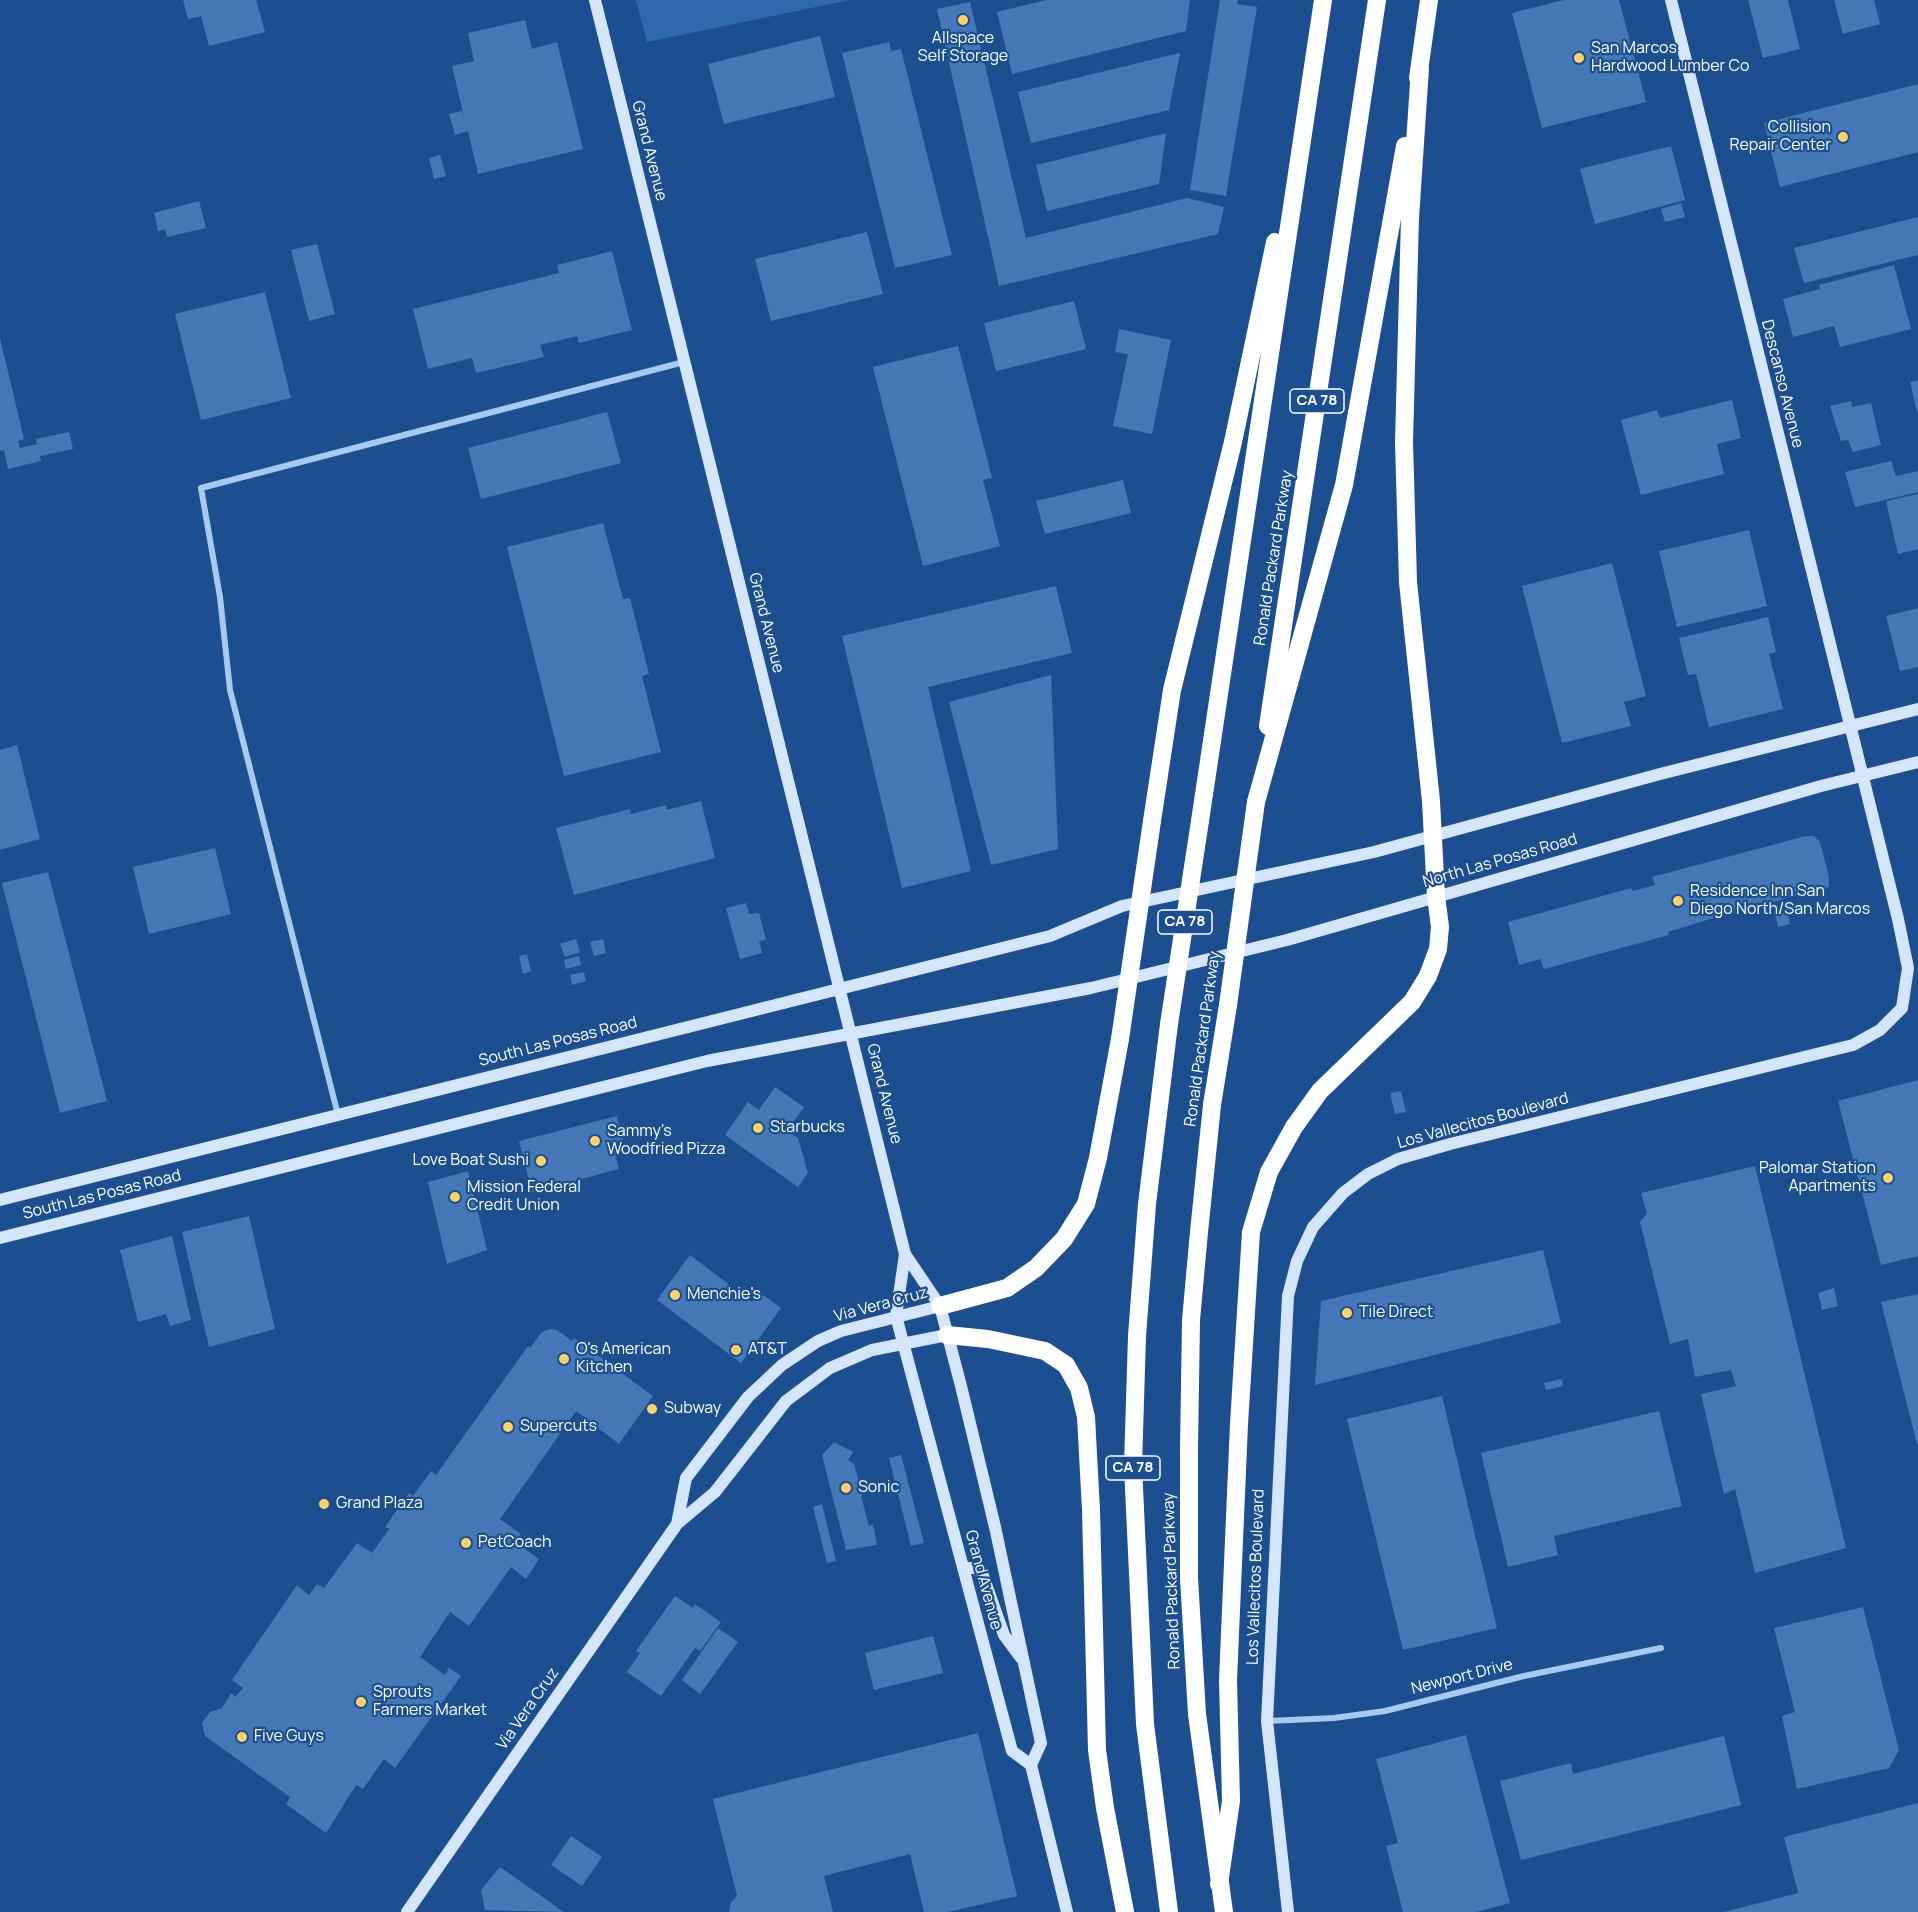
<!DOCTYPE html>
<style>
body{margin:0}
canvas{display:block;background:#1b4f8f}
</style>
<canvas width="1918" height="1912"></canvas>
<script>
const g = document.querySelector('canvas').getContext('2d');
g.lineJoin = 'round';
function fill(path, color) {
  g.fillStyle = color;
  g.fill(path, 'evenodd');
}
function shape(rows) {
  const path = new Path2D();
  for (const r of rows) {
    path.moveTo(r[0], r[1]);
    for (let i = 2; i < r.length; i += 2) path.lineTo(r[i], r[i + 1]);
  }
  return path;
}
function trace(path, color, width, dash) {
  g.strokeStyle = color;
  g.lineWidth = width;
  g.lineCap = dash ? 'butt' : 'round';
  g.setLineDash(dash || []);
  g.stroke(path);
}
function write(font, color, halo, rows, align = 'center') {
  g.font = font + ' Manrope,sans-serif';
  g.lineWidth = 4.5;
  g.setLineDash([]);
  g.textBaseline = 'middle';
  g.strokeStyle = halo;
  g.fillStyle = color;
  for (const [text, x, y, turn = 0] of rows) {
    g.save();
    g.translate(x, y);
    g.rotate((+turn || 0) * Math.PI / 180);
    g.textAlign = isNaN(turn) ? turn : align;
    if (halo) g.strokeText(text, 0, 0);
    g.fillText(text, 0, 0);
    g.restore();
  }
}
fill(shape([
 [636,0,850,0,647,42]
]), '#2e69ad');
fill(shape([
 [183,0,256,0,265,32,209,46,201,16,188,19],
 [1046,0,1190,0,1186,31,1012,74,997,12],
 [1220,0,1238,0,1237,4,1257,7,1226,196,1190,190],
 [1564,0,1619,0,1646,102,1542,128,1512,13],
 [1748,0,1788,0,1800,49,1763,58],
 [1834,0,1874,0,1880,24,1843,34],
 [970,2,1026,238,1187,198,1224,207,1218,234,999,286,937,9],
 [525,20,532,49,557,42,583,149,478,174,468,131,455,135,449,114,462,111,465,121,452,66,474,61,468,33],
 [820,36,835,97,724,124,708,64],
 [889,42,891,51,901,49,952,255,895,268,842,53],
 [1180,53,1169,110,1031,143,1018,92],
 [1918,84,1918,152,1780,187,1764,123],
 [1166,133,1159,184,1047,211,1036,165],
 [1671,146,1685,200,1595,224,1580,169],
 [440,155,446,176,434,179,429,158],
 [199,201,206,228,167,237,165,229,158,231,154,213],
 [1681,203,1685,217,1665,222,1661,209],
 [1918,217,1918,255,1804,283,1794,248],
 [867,232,883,294,771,321,755,259],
 [317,244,335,314,309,321,291,250],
 [612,251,632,330,579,343,577,336,540,345,544,357,476,373,472,358,428,369,413,309,559,273,557,265],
 [1894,265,1911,329,1840,347,1834,326,1793,337,1783,299,1820,289,1819,285],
 [265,292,291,398,201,420,175,314],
 [1074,301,1086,349,996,371,984,323],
 [1119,329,1171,340,1152,434,1113,426,1128,354,1115,352],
 [0,338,24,439,18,441,20,448,37,444,36,439,69,432,73,449,40,456,41,461,8,469,4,450,0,451],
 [958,346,992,478,983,480,1000,546,923,566,873,367],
 [1918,380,1918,411,1917,412,1910,382],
 [1732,400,1741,438,1717,444,1724,474,1641,495,1621,420,1657,410,1660,418],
 [1851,401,1852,407,1871,403,1881,445,1853,452,1848,440,1841,441,1830,406],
 [607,412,621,463,481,499,468,448],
 [1891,461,1896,476,1918,471,1918,492,1855,507,1845,472],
 [1123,480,1131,513,1045,534,1036,501],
 [1918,494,1918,549,1898,554,1886,501],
 [603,523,623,599,630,598,649,674,642,676,661,752,564,776,507,547],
 [1749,530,1767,606,1677,627,1659,551],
 [1612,563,1646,696,1624,702,1631,726,1562,743,1522,586],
 [1056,586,1072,653,928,687,971,871,902,888,842,636],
 [1918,608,1918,667,1900,671,1886,616],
 [1768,617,1776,652,1769,654,1783,709,1709,727,1696,674,1688,675,1679,638],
 [1051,675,1058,849,991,865,949,702],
 [17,745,40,839,0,850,0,750],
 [701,801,715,858,574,895,556,828,630,809,631,814,666,805,667,810],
 [1806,836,1814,836,1820,842,1829,877,1829,887,1710,919,1668,932,1669,935,1544,969,1540,959,1519,965,1508,922,1631,888,1633,891,1655,885,1652,877],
 [215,848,231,914,149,934,133,867],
 [48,872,107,1101,60,1113,2,883],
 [746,903,749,914,759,913,766,940,759,941,762,953,740,959,726,908],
 [1786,906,1790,924,1778,927,1774,909],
 [576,939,580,952,565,957,560,944],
 [603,939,606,953,594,956,590,942],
 [527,954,531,971,523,974,519,956],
 [579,956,581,965,566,969,564,960],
 [584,972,586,981,572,985,570,975],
 [1918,1080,1918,1256,1881,1265,1838,1101],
 [775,1087,804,1107,787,1131,798,1138,808,1173,798,1187,725,1135,748,1102,759,1110],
 [1401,1091,1406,1112,1395,1114,1390,1093],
 [617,1116,623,1140,612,1143,619,1169,532,1192,519,1141],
 [1755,1166,1846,1548,1755,1573,1735,1489,1724,1494,1701,1394,1736,1386,1731,1370,1695,1377,1688,1339,1670,1344,1640,1222,1647,1213,1641,1193],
 [468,1171,487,1250,447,1264,428,1182],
 [249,1216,275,1329,209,1347,182,1232],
 [172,1236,191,1320,170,1326,166,1314,138,1322,120,1250],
 [1543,1250,1561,1323,1315,1385,1321,1301],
 [690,1255,752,1302,759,1292,781,1308,741,1363,657,1300],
 [1834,1288,1838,1306,1822,1310,1818,1293],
 [1918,1294,1918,1444,1917,1444,1881,1302],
 [550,1329,557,1330,572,1341,574,1338,653,1396,619,1444,576,1411,500,1519,521,1534,515,1542,539,1559,526,1579,511,1567,469,1626,450,1612,420,1657,445,1675,449,1668,461,1676,395,1768,384,1759,363,1789,356,1785,326,1833,286,1804,290,1797,205,1736,202,1723,210,1712,222,1708,231,1693,235,1697,243,1688,232,1680,297,1585,309,1595,317,1584,324,1588,357,1543,372,1553,389,1529,385,1527,409,1493,413,1496,431,1471,436,1475,528,1346,530,1348,542,1332],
 [1562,1379,1563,1386,1546,1390,1544,1383],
 [1442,1396,1497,1628,1403,1650,1347,1419],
 [1659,1411,1682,1506,1554,1536,1558,1555,1508,1567,1481,1453],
 [834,1442,853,1452,848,1460,854,1464,858,1479,861,1478,865,1493,861,1496,869,1526,873,1524,877,1545,846,1550,822,1455],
 [901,1455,924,1543,911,1546,889,1458],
 [822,1504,836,1561,827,1563,813,1507],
 [675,1596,693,1608,695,1604,721,1622,700,1651,695,1648,661,1696,627,1672,640,1653,636,1651],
 [1863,1607,1899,1750,1889,1768,1797,1789,1782,1716,1795,1712,1774,1628],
 [718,1628,738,1642,700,1694,682,1680],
 [933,1636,943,1673,874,1690,865,1653],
 [978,1733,1017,1896,948,1912,924,1912,910,1854,824,1876,833,1912,729,1912,731,1902,737,1896,713,1799],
 [1466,1735,1510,1903,1476,1912,1403,1912,1386,1846,1398,1843,1376,1759],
 [1724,1736,1741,1805,1521,1860,1500,1781,1571,1763,1573,1774],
 [1918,1803,1918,1912,1724,1912,1798,1893,1784,1837],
 [571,1836,602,1857,582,1886,551,1865],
 [500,1867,564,1912,485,1910,481,1890]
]), '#4478b7');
trace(shape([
 [338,1115,230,690,220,597,201,488,684,362],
 [1268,1721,1334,1718,1385,1711,1524,1676,1661,1648]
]), '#a9c9ee', 6);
trace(shape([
 [595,0,905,1254,940,1306,961,1386,995,1527,1041,1743,1031,1765,1067,1912],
 [0,1200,1050,936,1122,906,1374,852,1660,774,1918,709],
 [0,1238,707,1061,1091,988,1287,940,1821,786,1918,762],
 [905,1254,896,1316,1012,1751,1031,1765],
 [677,1524,686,1478,748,1397,782,1365,818,1341,841,1331,940,1306],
 [963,1568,976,1568,982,1573,1004,1635,1021,1658],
 [407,1912,677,1524,715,1492,786,1401,830,1368,872,1350,947,1335],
 [1288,1912,1267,1721,1288,1296,1297,1261,1313,1227,1343,1193,1368,1174,1398,1159,1450,1144,1853,1045,1880,1030,1902,1008,1908,968,1898,919,1671,0]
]), '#d6e6fa', 12);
trace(shape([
 [1418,78,1429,0],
 [1268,726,1377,0],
 [1256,802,1344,485,1405,146],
 [1152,821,1172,690,1233,442,1275,242],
 [1200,821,1323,0],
 [1169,1024,1147,1204,1137,1336,1133,1466,1145,1724,1169,1912],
 [940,1306,1007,1288,1036,1268,1064,1239,1086,1204,1098,1158,1120,1039],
 [947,1335,988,1339,1045,1351,1066,1365,1079,1388,1086,1417,1091,1510,1097,1750,1105,1808,1125,1912],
 [1219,1884,1231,1801,1228,1680,1239,1424,1251,1232,1269,1172,1294,1127,1320,1091,1412,1002,1428,976,1438,949,1440,927,1436,896,1431,801,1408,582,1404,442,1410,218,1420,68],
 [1224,1912,1197,1714,1189,1578,1189,1449,1191,1320,1199,1232,1212,1105,1228,1005]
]), '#fff', 18);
trace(shape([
 [1228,1005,1256,802],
 [1169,1024,1200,821],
 [1120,1039,1152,821]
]), '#fff', 18);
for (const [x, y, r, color] of [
 [963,20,6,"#ffd166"],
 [1579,58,6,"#ffd166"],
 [1843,137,6,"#ffd166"],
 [1678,901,6,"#ffd166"],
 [758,1128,6,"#ffd166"],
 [595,1141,6,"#ffd166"],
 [541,1161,6,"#ffd166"],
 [1888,1178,6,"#ffd166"],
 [455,1197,6,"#ffd166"],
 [675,1295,6,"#ffd166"],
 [1347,1313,6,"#ffd166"],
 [736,1350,6,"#ffd166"],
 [564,1359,6,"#ffd166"],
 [652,1409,6,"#ffd166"],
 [508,1427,6,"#ffd166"],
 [846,1488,6,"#ffd166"],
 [324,1504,6,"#ffd166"],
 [466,1543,6,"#ffd166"],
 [361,1702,6,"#ffd166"],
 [242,1737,6,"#ffd166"]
]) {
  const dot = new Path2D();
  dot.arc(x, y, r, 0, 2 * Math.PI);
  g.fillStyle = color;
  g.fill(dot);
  trace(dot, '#1b4f8f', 2);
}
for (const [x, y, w] of [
 [1317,401,54],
 [1185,922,54],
 [1133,1468,54]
]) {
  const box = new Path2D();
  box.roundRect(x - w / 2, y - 12, w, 24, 4.5);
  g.fillStyle = '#1b4f8f';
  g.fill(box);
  trace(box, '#fff', 1.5);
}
write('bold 15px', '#fff', null, [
 ["CA 78",1317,401],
 ["CA 78",1185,922],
 ["CA 78",1133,1468]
]);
write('16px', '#fff', '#1b4f8f', [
 ["Allspace",963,39,"center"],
 ["Self Storage",963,57,"center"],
 ["San Marcos",1591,49],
 ["Hardwood Lumber Co",1591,67],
 ["Collision",1831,128,"right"],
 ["Repair Center",1831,146,"right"],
 ["Residence Inn San",1690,892],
 ["Diego North/San Marcos",1690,910],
 ["Starbucks",770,1128],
 ["Sammy's",607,1132],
 ["Woodfried Pizza",607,1150],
 ["Love Boat Sushi",529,1161,"right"],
 ["Palomar Station",1876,1169,"right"],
 ["Apartments",1876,1187,"right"],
 ["Mission Federal",467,1188],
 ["Credit Union",467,1206],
 ["Menchie's",687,1295],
 ["Tile Direct",1359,1313],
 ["O's American",576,1350],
 ["Kitchen",576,1368],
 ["AT&T",748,1350],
 ["Subway",664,1409],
 ["Supercuts",520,1427],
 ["Sonic",858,1488],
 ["Grand Plaza",336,1504],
 ["PetCoach",478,1543],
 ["Sprouts",373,1693],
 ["Farmers Market",373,1711],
 ["Five Guys",254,1737]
], 'left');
write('16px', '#fff', '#1b4f8f', [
 ["Grand Avenue",649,151,76],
 ["Descanso Avenue",1782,384,76],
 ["Ronald Packard Parkway",1274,558,-81],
 ["Grand Avenue",766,623,76],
 ["North Las Posas Road",1500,861,-16],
 ["Ronald Packard Parkway",1203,1039,-82],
 ["South Las Posas Road",558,1042,-14],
 ["Grand Avenue",884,1094,76],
 ["Los Vallecitos Boulevard",1483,1121,-15],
 ["South Las Posas Road",102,1195,-14],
 ["Via Vera Cruz",881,1305,-15],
 ["Los Vallecitos Boulevard",1256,1577,-88],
 ["Grand Avenue",983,1580,75],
 ["Ronald Packard Parkway",1172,1581,-92],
 ["Newport Drive",1462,1677,-14],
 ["Via Vera Cruz",528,1709,-55]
]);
</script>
